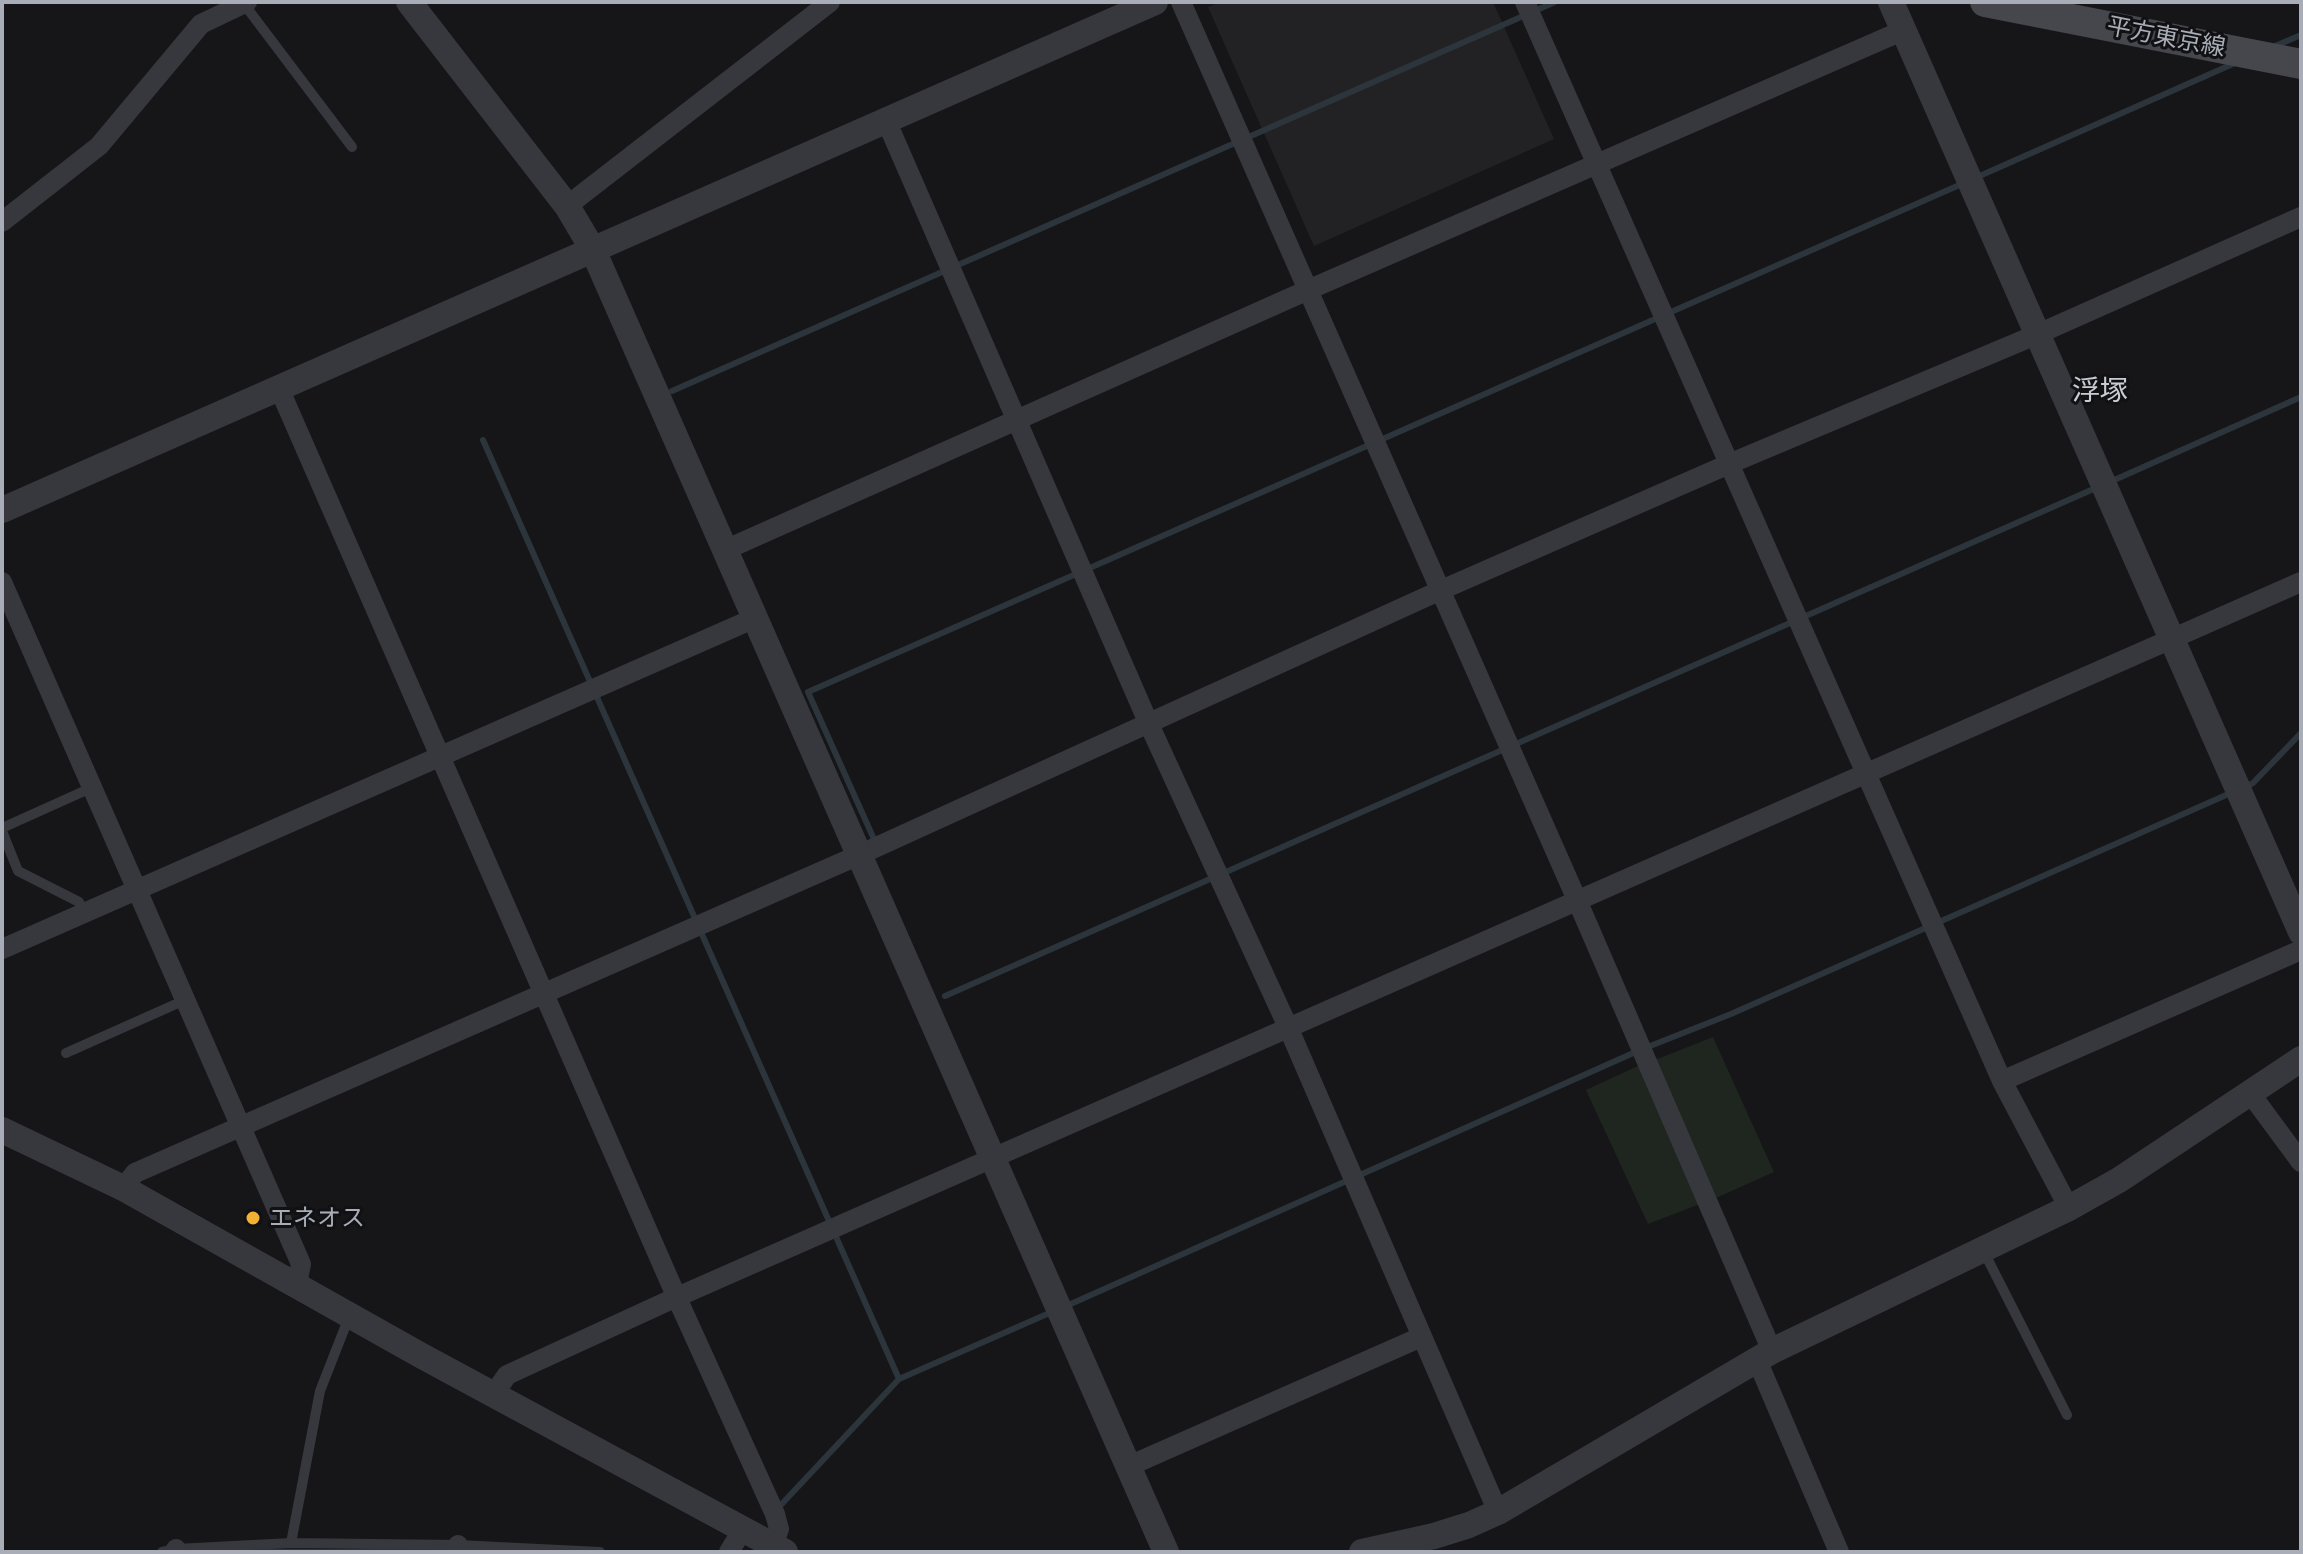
<!DOCTYPE html>
<meta charset="utf-8">
<style>
body{margin:0}
#map{position:relative;width:2303px;height:1554px;overflow:hidden;background:#161618;font-family:"Golos Text",sans-serif}
canvas{display:block}
.frame{position:absolute;inset:0;border:4px solid #a8adb8;pointer-events:none}
</style>
<div id="map">
<canvas width="2303" height="1554"></canvas>
<div class="frame"></div>
</div>
<script>
const g = document.querySelector('canvas').getContext('2d');
g.lineJoin = 'round';
function fill(path, color) {
  g.fillStyle = color;
  g.fill(path, 'evenodd');
}
function shape(rows) {
  const path = new Path2D();
  for (const r of rows) {
    path.moveTo(r[0], r[1]);
    for (let i = 2; i < r.length; i += 2) path.lineTo(r[i], r[i + 1]);
  }
  return path;
}
function trace(path, color, width, dash) {
  g.strokeStyle = color;
  g.lineWidth = width;
  g.lineCap = dash ? 'butt' : 'round';
  g.setLineDash(dash || []);
  g.stroke(path);
}
function write(font, color, halo, rows, align = 'center') {
  g.font = font + ' "Golos Text","Noto Sans JP",sans-serif';
  g.lineWidth = 6;
  g.setLineDash([]);
  g.textBaseline = 'middle';
  g.strokeStyle = halo;
  g.fillStyle = color;
  for (const [text, x, y, turn = 0] of rows) {
    g.save();
    g.translate(x, y);
    g.rotate((+turn || 0) * Math.PI / 180);
    g.textAlign = isNaN(turn) ? turn : align;
    if (halo) g.strokeText(text, 0, 0);
    g.fillText(text, 0, 0);
    g.restore();
  }
}
fill(shape([
 [1220,2,1493,2,1554,139,1314,246,1208,7]
]), '#222225');
fill(shape([
 [1713,1037,1774,1172,1716,1198,1655,1060],
 [1640,1065,1700,1204,1648,1224,1586,1090]
]), '#1e261f');
trace(shape([
 [2275,46,2301,35],
 [1975,178,2235,63],
 [672,391,1555,2],
 [483,440,899,1379,778,1508],
 [2112,481,2301,397],
 [2243,788,2253,783,2301,733],
 [873,837,808,692,1964,183],
 [945,996,2098,487],
 [1064,1307,1640,1050,1731,1014,2233,792],
 [899,1379,1054,1311],
 [259,1552,483,1552]
]), '#2c353c', 6);
trace(shape([
 [244,4,352,147],
 [2,828,91,788],
 [2,831,18,871,79,902,84,913],
 [66,1053,185,1000],
 [1984,1252,2067,1415],
 [291,1543,320,1391,349,1317],
 [162,1552,176,1549,291,1543,458,1545,600,1552]
]), '#37383d', 10);
trace(shape([
 [1181,2,1577,900,1772,1351],
 [1525,2,2002,1081,2069,1208],
 [886,120,1148,722,1288,1027,1498,1512],
 [567,206,830,2],
 [2,222,99,146,201,24,247,2],
 [279,388,677,1298,775,1514,779,1529,773,1546],
 [725,550,1308,290,1904,30],
 [2,582,301,1264,297,1285],
 [2,949,755,618],
 [2002,1081,2301,950],
 [2250,1093,2301,1162],
 [123,1188,135,1173,859,855,1439,591,1729,464,2038,334,2301,217],
 [1757,1360,1839,1552],
 [494,1394,507,1375,668,1301,2301,582],
 [1129,1466,1421,1337],
 [176,1549,177,1552],
 [458,1552,458,1545],
 [729,1552,743,1529]
]), '#37383d', 20);
trace(shape([
 [409,2,567,206,593,250,1166,1552],
 [1891,2,2301,932],
 [2,510,1155,2],
 [2,1130,123,1188,422,1356,785,1552],
 [1362,1552,1434,1536,1469,1525,1498,1512,1772,1351,2069,1208,2119,1180,2301,1059]
]), '#37383d', 26);
trace(shape([
 [1985,2,2301,64]
]), '#45474d', 30);
for (const [x, y, r, color] of [
 [253,1218,8,"#f2b134"]
]) {
  const dot = new Path2D();
  dot.arc(x, y, r, 0, 2 * Math.PI);
  g.fillStyle = color;
  g.fill(dot);
  trace(dot, '#111113', 3);
}
write('24px', '#a8adb8', '#111113', [
 ["平方東京線",2166,37,11]
]);
write('24px', '#a8adb8', '#111113', [
 ["エネオス",269,1218]
], 'left');
write('28px', '#c9ccd4', '#111113', [
 ["浮塚",2100,391]
]);
</script>
